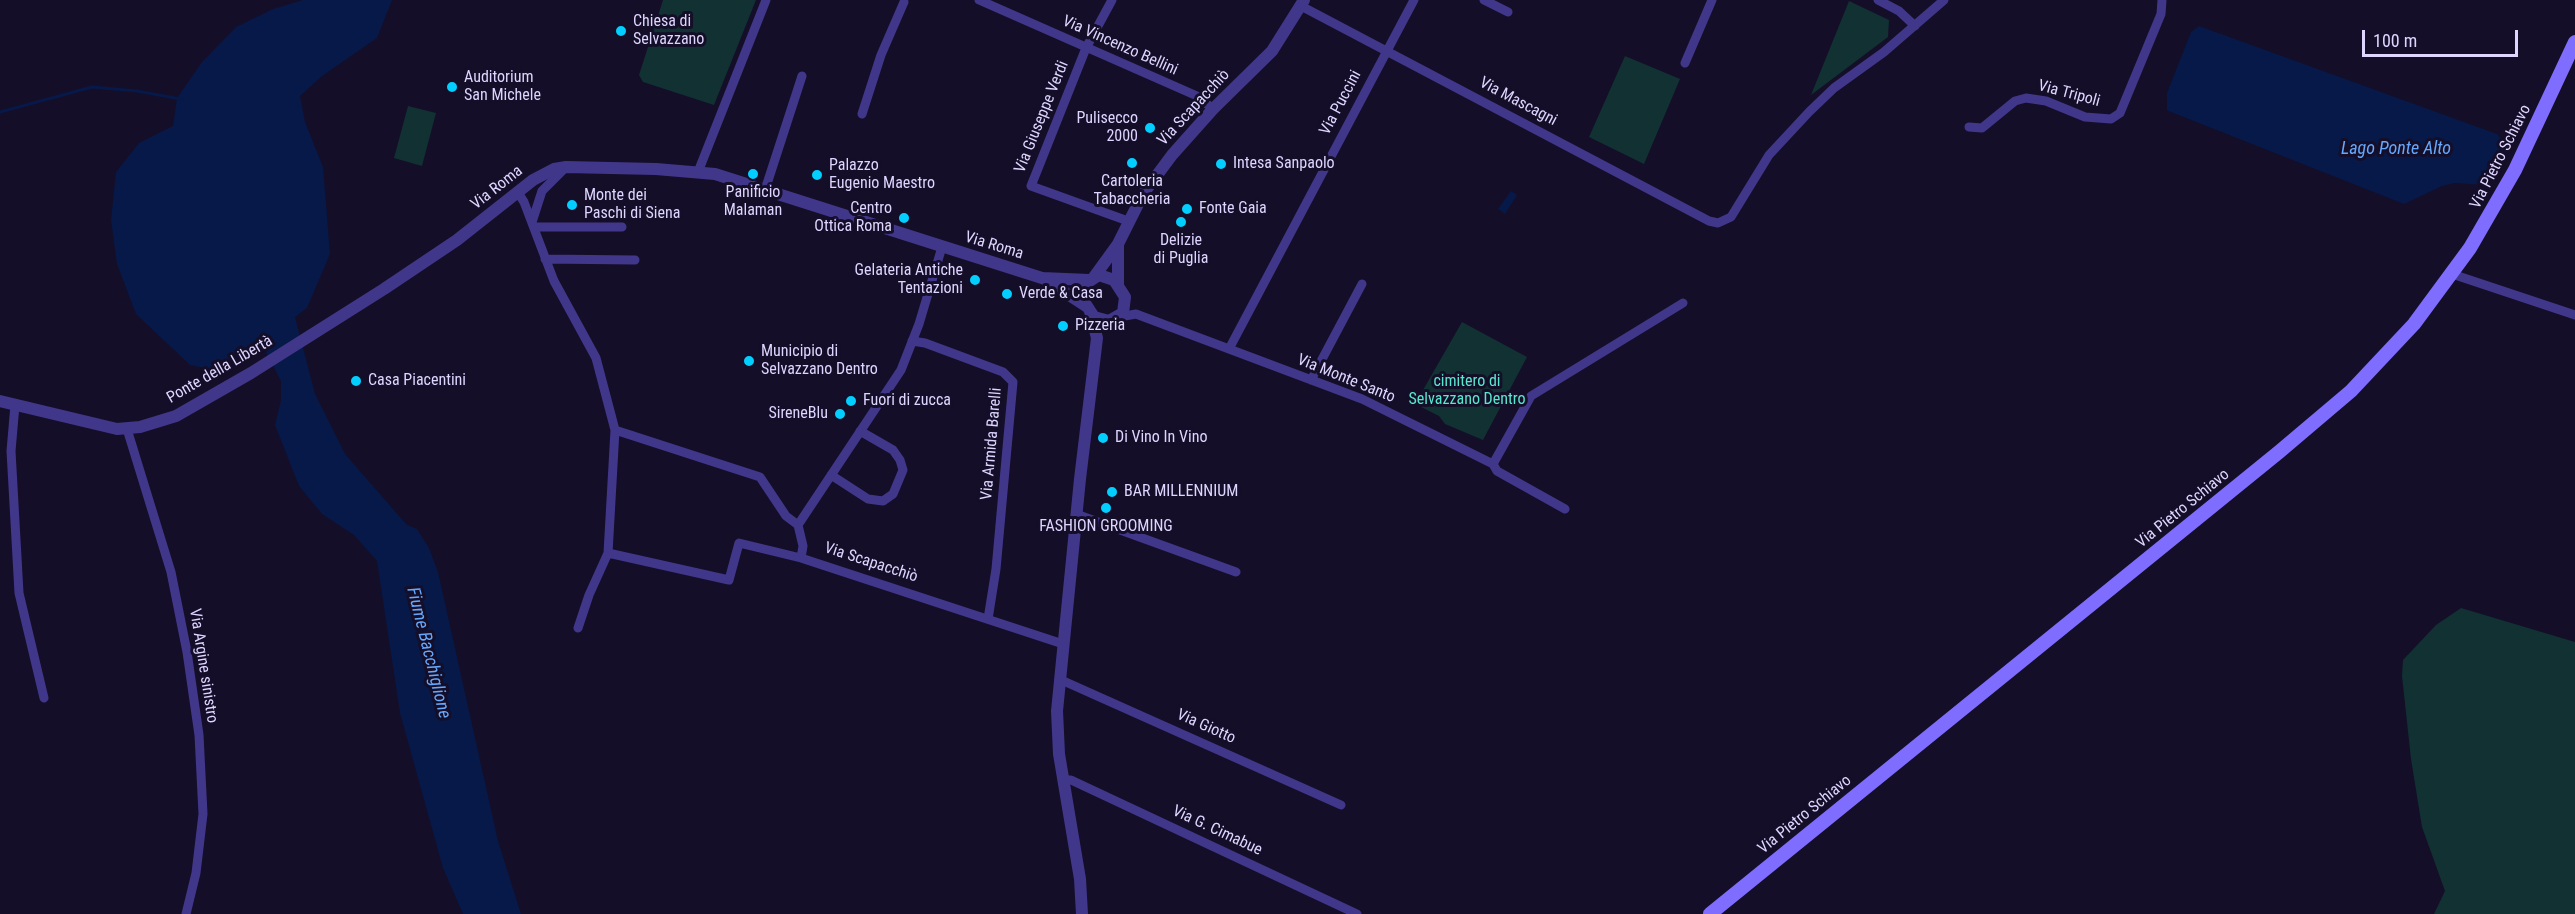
<!DOCTYPE html>
<meta charset="utf-8">
<style>
body{margin:0}
#map{position:relative;width:2575px;height:914px;overflow:hidden;background:#150e28;font-family:"Roboto Condensed",sans-serif}
canvas{display:block}
.scale{position:absolute;left:2362px;top:30px;width:156px;height:27px;box-sizing:border-box;border:3px solid #ded6ff;border-top:0;padding-left:8px;font-size:18px;line-height:21px;white-space:nowrap;color:#ded6ff;-webkit-text-stroke:4px #150e28;paint-order:stroke}
</style>
<div id="map">
<canvas width="2575" height="914"></canvas>
<div class="scale">100 m</div>
</div>
<script>
const g = document.querySelector('canvas').getContext('2d');
g.lineJoin = 'round';
function fill(path, color) {
  g.fillStyle = color;
  g.fill(path, 'evenodd');
}
function shape(rows) {
  const path = new Path2D();
  for (const r of rows) {
    path.moveTo(r[0], r[1]);
    for (let i = 2; i < r.length; i += 2) path.lineTo(r[i], r[i + 1]);
  }
  return path;
}
function trace(path, color, width, dash) {
  g.strokeStyle = color;
  g.lineWidth = width;
  g.lineCap = dash ? 'butt' : 'round';
  g.setLineDash(dash || []);
  g.stroke(path);
}
function write(font, color, halo, rows, align = 'center') {
  g.font = font + ' "Roboto Condensed",sans-serif';
  g.lineWidth = 6;
  g.setLineDash([]);
  g.textBaseline = 'middle';
  g.strokeStyle = halo;
  g.fillStyle = color;
  for (const [text, x, y, turn = 0] of rows) {
    g.save();
    g.translate(x, y);
    g.rotate((+turn || 0) * Math.PI / 180);
    g.textAlign = isNaN(turn) ? turn : align;
    if (halo) g.strokeText(text, 0, 0);
    g.fillText(text, 0, 0);
    g.restore();
  }
}
fill(shape([
 [663,0,756,0,714,105,643,82,639,75],
 [1849,1,1889,20,1888,37,1811,95],
 [1625,56,1680,79,1644,164,1589,137],
 [408,106,436,113,422,166,394,158],
 [1462,322,1527,357,1483,440,1445,424,1439,416,1415,404],
 [2461,608,2575,642,2575,914,2434,914,2445,891,2422,827,2411,759,2402,676,2403,660,2436,625]
]), '#113133');
fill(shape([
 [303,0,392,0,377,38,322,76,300,96,305,122,323,167,330,254,307,308,295,317,315,394,345,454,407,525,417,529,429,548,438,572,498,841,521,914,463,914,443,868,400,713,377,561,354,535,322,514,299,486,275,425,281,400,281,381,261,343,214,370,190,365,136,314,117,264,111,220,116,172,139,143,173,126,177,98,202,62,236,27,273,9],
 [2199,26,2497,134,2505,144,2505,150,2490,180,2484,185,2455,183,2442,186,2404,204,2171,112,2167,110,2167,93,2191,32],
 [1511,191,1517,195,1505,214,1498,209]
]), '#071948');
trace(shape([
 [0,112,92,87,137,91,181,99]
]), '#071948', 3);
trace(shape([
 [979,0,1197,96,1213,109],
 [1112,0,1086,48,1031,186,1128,221],
 [1484,0,1508,12],
 [1878,0,1899,11,1915,26],
 [1301,6,1709,221,1718,223,1731,217,1769,155,1809,112,1834,88,1884,52,1944,0],
 [1685,63,1712,0],
 [862,114,881,55,904,2],
 [1969,127,1982,128,2015,101,2026,98,2046,101,2085,117,2111,119,2120,113,2161,14,2162,0],
 [698,172,766,0],
 [765,190,802,76],
 [517,191,524,202,554,281,596,358,615,430,608,553,589,595,578,628],
 [532,222,542,191,566,167],
 [534,227,622,227],
 [545,259,635,260],
 [2452,274,2575,315],
 [1119,317,1136,314,1362,399,1493,464,1497,471,1565,509],
 [912,341,925,343,1003,372,1013,382,996,569,988,619],
 [1229,349,1414,0],
 [1311,380,1362,284],
 [15,405,11,451,19,593,44,698],
 [127,429,171,572,187,652,199,735,203,814,196,873,186,914],
 [615,430,760,477,786,516,798,525,803,546,801,558,1063,644],
 [1493,464,1531,396,1683,303],
 [831,475,868,499,883,501,893,494,903,470,900,460,893,450,860,431],
 [1076,514,1236,572],
 [798,525,901,370,919,324,942,247],
 [608,553,729,580,739,543,801,558],
 [1059,679,1341,805],
 [1063,780,1071,780,1357,914]
]), '#41378a', 9);
trace(shape([
 [1099,275,1114,280,1125,297,1123,313,1109,321,1094,317,1083,300,1085,284,1099,275],
 [1094,277,1118,244,1143,194,1172,155,1213,109,1272,51,1304,0],
 [1043,278,1086,306],
 [1118,284,1118,245],
 [0,401,117,429,140,427,176,416,251,373,384,289,457,240,533,180,554,169,566,167,656,169,715,174,1042,278,1089,280],
 [1082,914,1080,879,1059,754,1057,711,1080,479,1097,338,1090,311]
]), '#41378a', 12);
trace(shape([
 [1710,914,2279,452,2351,391,2414,324,2470,248,2515,170,2575,42]
]), '#7e6dff', 14);
for (const [x, y, r, color] of [
 [621,31,6,"#02cfff"],
 [452,87,6,"#02cfff"],
 [1150,128,6,"#02cfff"],
 [1132,163,6,"#02cfff"],
 [1221,164,6,"#02cfff"],
 [753,174,6,"#02cfff"],
 [817,175,6,"#02cfff"],
 [572,205,6,"#02cfff"],
 [1187,209,6,"#02cfff"],
 [904,218,6,"#02cfff"],
 [1181,222,6,"#02cfff"],
 [975,280,6,"#02cfff"],
 [1007,294,6,"#02cfff"],
 [1063,326,6,"#02cfff"],
 [749,361,6,"#02cfff"],
 [356,381,6,"#02cfff"],
 [851,401,6,"#02cfff"],
 [840,414,6,"#02cfff"],
 [1103,438,6,"#02cfff"],
 [1112,492,6,"#02cfff"],
 [1106,508,6,"#02cfff"]
]) {
  const dot = new Path2D();
  dot.arc(x, y, r, 0, 2 * Math.PI);
  g.fillStyle = color;
  g.fill(dot);
  trace(dot, '#150e28', 2);
}
write('16px', '#ded6ff', '#150e28', [
 ["Chiesa di",633,22],
 ["Selvazzano",633,40],
 ["Auditorium",464,78],
 ["San Michele",464,96],
 ["Pulisecco",1138,119,"right"],
 ["2000",1138,137,"right"],
 ["Intesa Sanpaolo",1233,164],
 ["Palazzo",829,166],
 ["Eugenio Maestro",829,184],
 ["Cartoleria",1132,182,"center"],
 ["Tabaccheria",1132,200,"center"],
 ["Panificio",753,193,"center"],
 ["Malaman",753,211,"center"],
 ["Monte dei",584,196],
 ["Paschi di Siena",584,214],
 ["Centro",892,209,"right"],
 ["Ottica Roma",892,227,"right"],
 ["Fonte Gaia",1199,209],
 ["Delizie",1181,241,"center"],
 ["di Puglia",1181,259,"center"],
 ["Gelateria Antiche",963,271,"right"],
 ["Tentazioni",963,289,"right"],
 ["Verde & Casa",1019,294],
 ["Pizzeria",1075,326],
 ["Municipio di",761,352],
 ["Selvazzano Dentro",761,370],
 ["Casa Piacentini",368,381],
 ["Fuori di zucca",863,401],
 ["SireneBlu",828,414,"right"],
 ["Di Vino In Vino",1115,438],
 ["BAR MILLENNIUM",1124,492],
 ["FASHION GROOMING",1106,527,"center"]
], 'left');
write('16px', '#ded6ff', '#150e28', [
 ["Via Vincenzo Bellini",1120,46,24],
 ["Via Tripoli",2069,94,15],
 ["Via Mascagni",1518,102,28],
 ["Via Puccini",1341,103,-62],
 ["Via Scapacchiò",1194,108,-47],
 ["Via Giuseppe Verdi",1042,117,-68],
 ["Via Pietro Schiavo",2501,157,-63],
 ["Via Roma",497,188,-38],
 ["Via Roma",994,246,17],
 ["Ponte della Libertà",220,370,-30],
 ["Via Monte Santo",1346,379,22],
 ["Via Armida Barelli",992,444,-85],
 ["Via Pietro Schiavo",2183,509,-39],
 ["Via Scapacchiò",871,563,18],
 ["Via Argine sinistro",203,666,81],
 ["Via Giotto",1206,727,24],
 ["Via Pietro Schiavo",1805,815,-39],
 ["Via G. Cimabue",1217,831,25]
]);
write('16px', '#5ae7d0', '#150e28', [
 ["cimitero di",1467,382],
 ["Selvazzano Dentro",1467,400]
]);
write('italic 18px', '#64a9ff', '#150e28', [
 ["Lago Ponte Alto",2396,149],
 ["Fiume Bacchiglione",428,653,76]
]);
</script>
